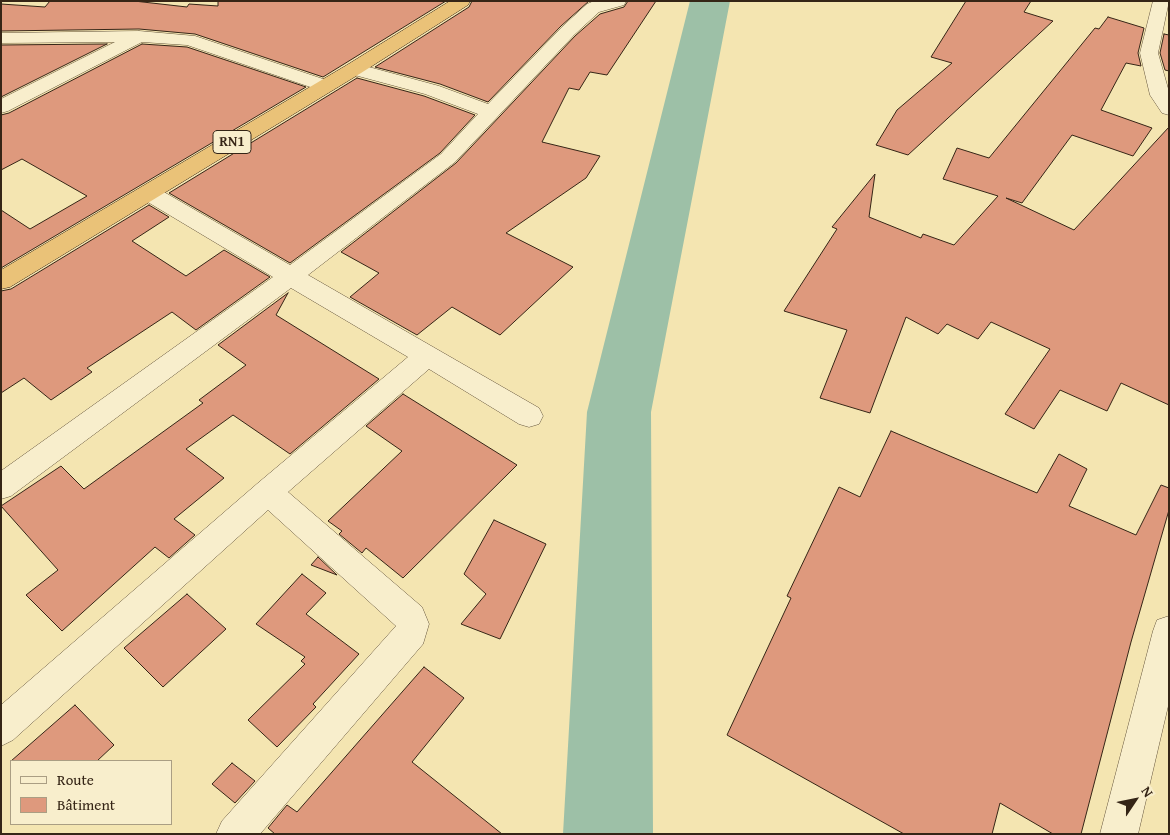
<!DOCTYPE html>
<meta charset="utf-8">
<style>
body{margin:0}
#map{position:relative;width:1170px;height:835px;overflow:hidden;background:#f4e5b1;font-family:"Gentium Book Plus",serif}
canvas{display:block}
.frame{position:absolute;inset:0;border:2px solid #352516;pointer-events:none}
.legend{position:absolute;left:10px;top:760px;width:162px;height:65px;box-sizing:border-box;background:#f8eecc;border:1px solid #aa9e83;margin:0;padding:6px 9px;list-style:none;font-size:15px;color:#352516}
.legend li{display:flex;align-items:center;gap:10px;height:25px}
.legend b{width:25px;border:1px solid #aa9e83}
.north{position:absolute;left:1110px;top:775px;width:50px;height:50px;-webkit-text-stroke:4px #f8eecc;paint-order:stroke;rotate:56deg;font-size:14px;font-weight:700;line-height:20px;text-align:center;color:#352516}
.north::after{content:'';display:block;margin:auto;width:18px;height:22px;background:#352516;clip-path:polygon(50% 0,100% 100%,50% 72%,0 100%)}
</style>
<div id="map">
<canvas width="1170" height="835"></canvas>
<div class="frame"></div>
<ul class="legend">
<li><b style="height:6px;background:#f8eecc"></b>Route</li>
<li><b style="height:14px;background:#de997d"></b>Bâtiment</li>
</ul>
<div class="north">N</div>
</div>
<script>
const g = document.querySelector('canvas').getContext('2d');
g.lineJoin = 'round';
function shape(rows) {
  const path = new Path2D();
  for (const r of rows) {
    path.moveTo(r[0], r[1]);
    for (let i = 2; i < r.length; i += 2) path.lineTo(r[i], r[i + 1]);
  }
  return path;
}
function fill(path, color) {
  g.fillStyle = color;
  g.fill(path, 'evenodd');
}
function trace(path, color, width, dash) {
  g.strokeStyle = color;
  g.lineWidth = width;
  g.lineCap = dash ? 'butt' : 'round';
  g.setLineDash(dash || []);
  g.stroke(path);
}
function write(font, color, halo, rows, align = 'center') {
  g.font = font + ' "Gentium Book Plus",serif';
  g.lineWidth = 5;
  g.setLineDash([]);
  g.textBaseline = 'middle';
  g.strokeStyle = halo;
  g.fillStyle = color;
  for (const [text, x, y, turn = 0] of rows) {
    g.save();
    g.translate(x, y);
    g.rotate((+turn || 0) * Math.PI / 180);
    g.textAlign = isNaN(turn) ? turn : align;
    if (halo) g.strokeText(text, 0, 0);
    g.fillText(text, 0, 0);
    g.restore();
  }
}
fill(shape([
 [690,1,730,1,651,412,653,834,563,834,587,412,690,1]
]), '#9dc0a7');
const building = shape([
 [50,1,134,1,187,7,189,4,218,6,218,1,446,1,323,77,195,34,139,29,1,31,1,4,45,7,50,1],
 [472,1,589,1,561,26,488,102,440,84,375,67,469,7,472,1],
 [628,1,656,1,607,75,590,72,579,90,569,88,542,142,600,156,586,178,506,233,573,267,500,335,452,307,417,335,350,297,379,273,341,252,456,163,575,36,600,14,624,7,628,1],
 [966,1,1031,1,1024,12,1053,21,908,155,876,145,897,110,952,63,931,57,966,1],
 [1108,17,1144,28,1138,53,1141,66,1126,63,1101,110,1152,128,1133,156,1072,135,1022,203,1006,198,1074,230,1169,127,1169,405,1121,383,1107,411,1060,390,1034,429,1005,414,1050,349,991,322,978,339,947,324,938,334,906,317,870,413,820,398,847,330,784,311,837,229,832,227,875,174,869,217,921,238,923,234,954,245,998,196,943,179,957,148,989,158,1095,28,1099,29,1108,17],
 [1164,34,1169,35,1169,71,1165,70,1160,53,1164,34],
 [107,44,1,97,1,45,107,44],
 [142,44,187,47,306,87,1,268,1,210,30,229,87,196,22,159,1,170,1,115,9,113,142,44],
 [357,78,424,96,475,115,440,153,290,263,169,193,357,78],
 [149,205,169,217,132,241,186,276,224,250,270,277,196,330,172,312,87,368,92,372,51,400,24,378,1,393,1,291,11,289,149,205],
 [288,293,276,315,379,379,290,454,233,415,186,449,224,478,174,519,195,535,169,558,155,547,62,631,26,595,58,570,1,506,61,466,84,489,203,403,199,400,246,365,218,345,288,293],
 [403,394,517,465,403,578,366,548,362,553,339,534,342,531,328,521,402,451,366,426,403,394],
 [891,431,1037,493,1059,454,1087,469,1069,506,1136,535,1161,485,1169,488,1169,510,1131,642,1081,834,1053,834,1000,803,992,834,904,834,727,735,791,598,787,596,839,487,860,497,891,431],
 [494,520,546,544,500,639,461,624,486,594,464,574,494,520],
 [318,557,337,575,311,565,318,557],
 [302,574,326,593,306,614,359,654,313,704,316,707,277,747,248,720,305,664,301,661,305,657,256,624,302,574],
 [187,594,226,629,163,687,124,648,187,594],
 [424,667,464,698,412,762,502,834,275,834,268,828,287,805,297,812,424,667],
 [75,705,114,745,97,761,11,761,75,705],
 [232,763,255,781,235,803,212,784,232,763]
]);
fill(building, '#de997d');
trace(building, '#352516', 1);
const minor = shape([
 [594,1,626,1,624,5,599,12,574,35,455,162,308,275,539,408,543,416,539,424,529,427,519,424,429,369,288,492,422,607,429,624,423,644,260,834,216,834,222,821,396,626,268,510,13,740,1,746,1,705,258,483,408,357,291,288,11,496,1,499,1,471,273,277,141,198,138,193,141,188,149,186,157,188,290,265,441,154,478,114,425,94,347,73,345,69,347,65,354,63,439,86,488,104,562,27,587,4,594,1],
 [1153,1,1169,1,1158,53,1169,92,1169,115,1162,113,1150,95,1140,53,1153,1],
 [139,31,195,36,332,82,335,86,332,90,325,92,187,45,142,42,8,111,1,113,1,99,115,42,1,43,1,33,139,31],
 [1169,616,1169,702,1138,834,1100,834,1153,631,1157,620,1169,616]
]);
const trunk = shape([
 [450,1,470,1,468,5,361,73,10,287,1,289,1,270,347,65,450,1]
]);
trace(minor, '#65553d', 1);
trace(trunk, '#352516', 1);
fill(minor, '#f8eecc');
fill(trunk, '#eac278');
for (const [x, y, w] of [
 [232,142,38]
]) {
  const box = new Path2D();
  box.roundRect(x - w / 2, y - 11.5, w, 23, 4);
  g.fillStyle = '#f8eecc';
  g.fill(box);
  trace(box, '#352516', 1);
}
write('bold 14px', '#352516', null, [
 ["RN1",232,142]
]);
</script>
